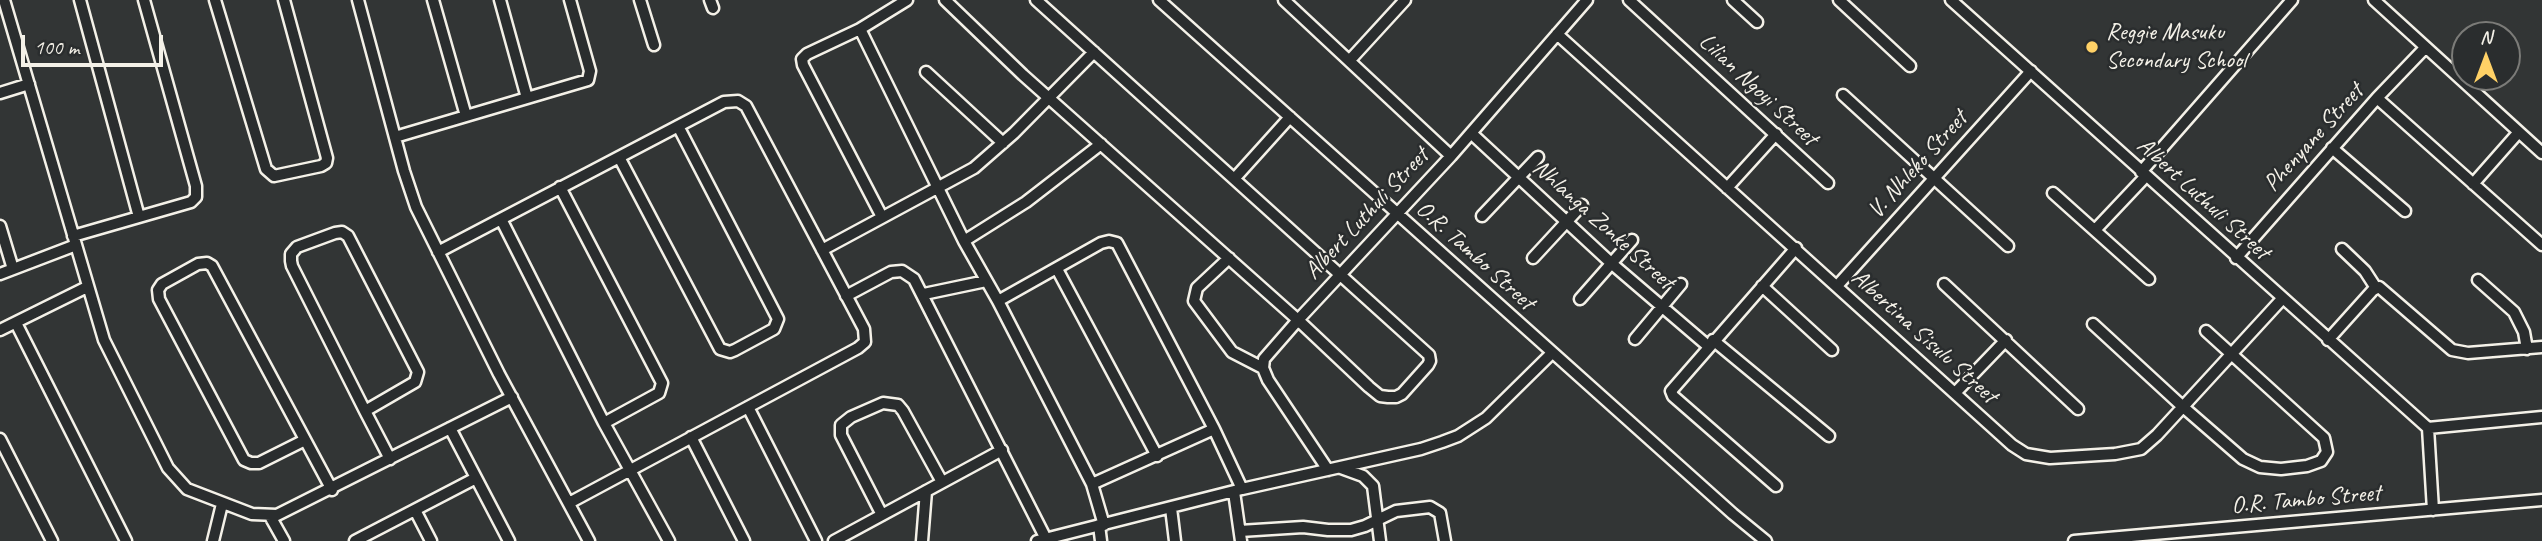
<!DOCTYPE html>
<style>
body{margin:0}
#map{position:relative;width:2542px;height:541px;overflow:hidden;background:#323535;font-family:Caveat,sans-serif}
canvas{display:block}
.north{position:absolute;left:2451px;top:21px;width:70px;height:70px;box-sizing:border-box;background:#2a2d2e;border:2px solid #7b7b78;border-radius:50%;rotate:0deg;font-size:19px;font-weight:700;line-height:28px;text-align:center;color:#f4f1e8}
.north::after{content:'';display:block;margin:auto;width:24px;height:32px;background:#ffd166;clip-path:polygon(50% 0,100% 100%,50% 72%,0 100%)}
.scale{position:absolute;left:21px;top:35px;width:142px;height:32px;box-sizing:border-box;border:4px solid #f4f1e8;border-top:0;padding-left:9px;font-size:21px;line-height:24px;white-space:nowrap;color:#f4f1e8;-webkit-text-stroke:5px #2a2d2e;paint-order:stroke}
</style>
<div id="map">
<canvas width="2542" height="541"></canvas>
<div class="north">N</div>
<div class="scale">100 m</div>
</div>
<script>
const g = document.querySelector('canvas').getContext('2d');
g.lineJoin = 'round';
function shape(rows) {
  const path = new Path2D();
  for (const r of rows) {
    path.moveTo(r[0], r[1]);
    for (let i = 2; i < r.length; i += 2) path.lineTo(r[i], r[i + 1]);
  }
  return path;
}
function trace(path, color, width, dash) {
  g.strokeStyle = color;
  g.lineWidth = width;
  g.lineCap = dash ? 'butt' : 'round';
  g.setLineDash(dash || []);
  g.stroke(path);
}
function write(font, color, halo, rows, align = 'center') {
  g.font = font + ' Caveat,sans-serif';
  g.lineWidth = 5;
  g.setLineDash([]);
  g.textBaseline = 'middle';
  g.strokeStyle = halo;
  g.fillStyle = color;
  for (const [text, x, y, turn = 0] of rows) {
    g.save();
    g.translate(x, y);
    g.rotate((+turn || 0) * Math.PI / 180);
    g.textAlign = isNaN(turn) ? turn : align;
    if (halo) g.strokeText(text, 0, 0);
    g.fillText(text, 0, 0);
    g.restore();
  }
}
const minor = shape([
 [4,0,104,340,168,468,187,489,252,514,277,515,512,397],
 [80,0,139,217],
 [215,0,266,169,274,176,321,166,326,163,327,158,284,0],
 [358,0,404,171,416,207,499,374,589,541],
 [433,0,466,116],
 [500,0,527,98],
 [640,0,654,45],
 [710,0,713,8],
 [945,0,1023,75,1298,320,1369,387,1380,396,1388,397,1396,397,1402,394,1428,365,1430,361,1429,355,1036,0],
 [1159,0,1733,514,1766,541],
 [1284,0,1451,156],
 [1629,0,1828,183],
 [1733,0,1757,22],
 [1839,0,1910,66],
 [1951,0,2428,428],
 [2374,0,2542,153],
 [860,29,964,241,998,301,1092,484,1104,525],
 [1557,34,2012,445,2026,454,2050,458,2115,454,2141,449,2157,435,2282,299],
 [1350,60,1405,0],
 [926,72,1003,143],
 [0,93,29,84],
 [1843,95,2008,246],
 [2377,98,2542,245],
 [1471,133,1611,263,1708,346],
 [395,137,588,80,590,71,570,0],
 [2332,148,2405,211],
 [619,157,720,349,730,352,735,350,774,329,778,319,678,126],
 [2141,172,2292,0],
 [1235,178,1290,117],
 [2473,184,2518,133],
 [560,187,662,383,659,393,604,423],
 [1727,188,1776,134],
 [2053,193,2149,279],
 [1482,216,1538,157],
 [882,217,803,65,802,59,807,54,860,29,907,0],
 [501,219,604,423,669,541],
 [0,226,13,269],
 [2095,230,2146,176],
 [73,236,191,202,196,197,196,186,144,0],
 [964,241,1026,202,1101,144],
 [2342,249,2365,271,2376,288],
 [822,250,974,168,1014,133,1094,52],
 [438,252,724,102,738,101,746,106,864,329,865,342,858,348,569,503],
 [1229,258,1197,288,1194,301,1232,352,1263,368],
 [1533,258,1582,205],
 [2236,258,2377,98,2425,48],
 [1057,269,1157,456],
 [0,274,76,245],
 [2478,280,2514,312,2524,332,2527,349],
 [1944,284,2078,409],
 [1762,286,1832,350],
 [1837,286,2031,71],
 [924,294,986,281],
 [846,296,891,272,902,271,914,279,1046,539],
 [1580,299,1632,240],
 [998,301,1101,243,1109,241,1117,243,1214,429,1242,489],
 [16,323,126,541],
 [2093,324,2182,406,2243,459,2260,467,2281,469,2307,466,2321,461,2327,452,2324,438,2206,331],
 [0,330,87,287],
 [1635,339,1681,284],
 [1713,340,1829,436],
 [2328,340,2373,290,2379,287,2452,350,2468,353,2542,347],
 [1955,393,2006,340],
 [748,407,816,541],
 [365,411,415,382,418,372,348,236,342,232,335,233,297,247,291,254,291,261,292,266,365,411,390,459],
 [450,428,509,541],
 [2428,428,2542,417],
 [2428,428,2433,510],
 [691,437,744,541],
 [0,439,52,541],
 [305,440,259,463,251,463,244,460,159,299,158,290,162,284,198,264,207,263,212,266,332,490],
 [1341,468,1363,476,1373,486,1380,541],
 [1328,470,1268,380,1263,368,1264,359,1298,320,1451,156,1587,0],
 [1092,484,1214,429],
 [1776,486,1673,396,1671,391,1796,248],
 [1234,492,1241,541],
 [1171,508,1175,541],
 [415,510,431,541],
 [882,515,841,435,841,425,851,417,883,403,898,405,903,411,942,482],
 [270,516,284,541],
 [1099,525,1101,541],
 [1240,531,1303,527,1328,530,1351,530,1365,526,1396,511,1430,507,1440,513,1445,541],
 [213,541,222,504],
 [355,541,476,478],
 [834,541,1002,450],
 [922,541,926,491],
 [1037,541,1242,489,1421,449,1442,442,1458,436,1486,418,1552,353],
 [2074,541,2542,500]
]);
trace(minor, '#f4f1e8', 15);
trace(minor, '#2a2d2e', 10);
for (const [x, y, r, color] of [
 [2092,47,7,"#ffd166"]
]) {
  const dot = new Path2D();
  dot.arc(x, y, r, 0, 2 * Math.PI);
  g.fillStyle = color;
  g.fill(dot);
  trace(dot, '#2a2d2e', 2.5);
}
write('24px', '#f4f1e8', '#2a2d2e', [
 ["Reggie Masuku",2106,33],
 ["Secondary School",2106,61]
], 'left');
write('24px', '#f4f1e8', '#2a2d2e', [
 ["Lilian Ngoyi Street",1758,90,43],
 ["Phenyane Street",2314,138,-48],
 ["V. Nhleko Street",1918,165,-48],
 ["Albert Luthuli Street",2203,199,42],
 ["Albert Luthuli Street",1367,214,-47],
 ["Nhlanga Zonke Street",1603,225,42],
 ["O.R. Tambo Street",1475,256,42],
 ["Albertina Sisulu Street",1924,337,42],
 ["O.R. Tambo Street",2306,500,-5]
]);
</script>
